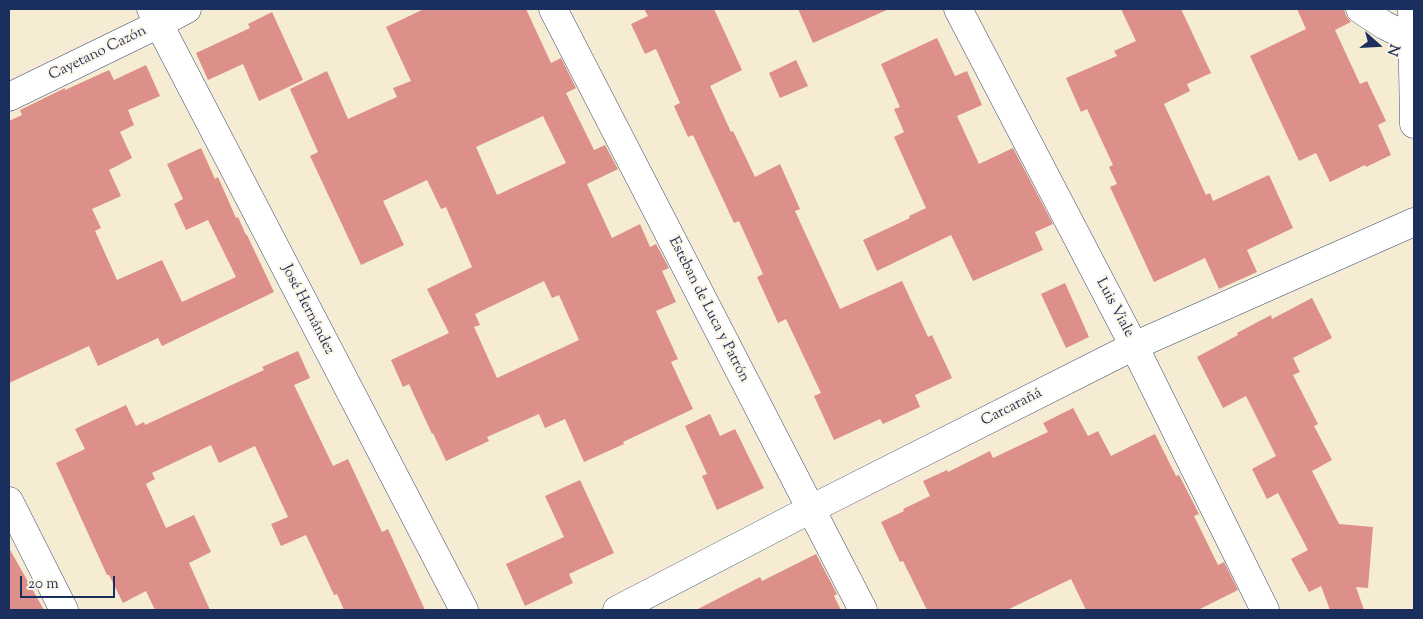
<!DOCTYPE html>
<meta charset="utf-8">
<style>
body{margin:0}
#map{position:relative;width:1423px;height:619px;overflow:hidden;background:#f5ecd3;font-family:"Sorts Mill Goudy",serif}
canvas{display:block}
.frame{position:absolute;inset:0;border:10px solid #1b2f5e;pointer-events:none}
.north{position:absolute;left:1353px;top:20px;width:50px;height:50px;-webkit-text-stroke:4px #fcf5e5;paint-order:stroke;rotate:109deg;font-size:14px;font-weight:700;line-height:20px;text-align:center;color:#1b2f5e}
.north::after{content:'';display:block;margin:auto;width:18px;height:22px;background:#1b2f5e;clip-path:polygon(50% 0,100% 100%,50% 72%,0 100%)}
.scale{position:absolute;left:20px;top:576px;width:95px;height:22px;box-sizing:border-box;border:2px solid #1b2f5e;border-top:0;padding-left:6px;font-size:15px;line-height:18px;white-space:nowrap;color:#1b2f5e;-webkit-text-stroke:4px #fcf5e5;paint-order:stroke}
</style>
<div id="map">
<canvas width="1423" height="619"></canvas>
<div class="frame"></div>
<div class="north">N</div>
<div class="scale">20 m</div>
</div>
<script>
const g = document.querySelector('canvas').getContext('2d');
g.lineJoin = 'round';
function fill(path, color) {
  g.fillStyle = color;
  g.fill(path, 'evenodd');
}
function shape(rows) {
  const path = new Path2D();
  for (const r of rows) {
    path.moveTo(r[0], r[1]);
    for (let i = 2; i < r.length; i += 2) path.lineTo(r[i], r[i + 1]);
  }
  return path;
}
function trace(path, color, width, dash) {
  g.strokeStyle = color;
  g.lineWidth = width;
  g.lineCap = dash ? 'butt' : 'round';
  g.setLineDash(dash || []);
  g.stroke(path);
}
function write(font, color, halo, rows, align = 'center') {
  g.font = font + ' "Sorts Mill Goudy",serif';
  g.lineWidth = 4;
  g.setLineDash([]);
  g.textBaseline = 'middle';
  g.strokeStyle = halo;
  g.fillStyle = color;
  for (const [text, x, y, turn = 0] of rows) {
    g.save();
    g.translate(x, y);
    g.rotate((+turn || 0) * Math.PI / 180);
    g.textAlign = isNaN(turn) ? turn : align;
    if (halo) g.strokeText(text, 0, 0);
    g.fillText(text, 0, 0);
    g.restore();
  }
}
fill(shape([
 [424,9,526,9,551,63,561,58,576,88,566,93,594,150,605,145,618,169,587,184,612,238,640,224,650,247,656,244,669,268,662,271,676,302,656,311,678,359,671,362,693,409,623,442,624,444,584,462,565,419,545,428,539,414,487,437,489,441,446,461,433,433,432,434,409,384,403,387,391,360,449,333,427,289,472,267,446,207,441,209,427,180,383,201,404,245,361,265,310,156,318,152,290,89,327,71,348,119,397,97,393,88,411,81,386,27],
 [543,116,566,163,497,195,476,147],
 [544,281,552,298,559,295,579,340,497,378,474,327,480,325,475,314],
 [644,9,714,9,742,70,710,86,731,132,733,131,755,177,780,164,800,209,795,211,840,309,902,281,928,337,932,335,952,378,915,395,920,407,883,424,880,419,834,440,814,396,821,393,786,319,778,323,757,277,763,274,739,221,734,223,693,135,688,137,674,106,680,103,656,49,645,54,631,24,648,16],
 [798,9,889,9,813,43],
 [1121,9,1181,9,1211,73,1187,84,1190,91,1164,104,1206,195,1210,193,1213,201,1269,175,1293,228,1247,250,1257,272,1219,289,1205,258,1154,282,1110,187,1117,184,1109,167,1113,165,1087,109,1081,112,1066,78,1117,56,1114,51,1136,41],
 [1297,9,1344,9,1346,16,1351,22,1335,30,1360,84,1367,81,1386,121,1378,125,1391,155,1366,167,1365,165,1330,182,1316,153,1299,161,1250,56,1306,29],
 [272,12,303,80,259,101,243,64,208,80,196,53,250,28,248,24],
 [937,38,955,76,967,71,982,105,957,116,979,164,1013,148,1053,224,1035,232,1043,250,973,281,951,235,877,271,863,240,910,218,909,216,926,208,894,137,904,132,894,109,900,107,881,64],
 [796,60,808,86,780,98,769,73],
 [146,65,160,96,128,110,134,125,120,132,132,158,109,170,121,196,92,209,101,228,95,231,117,280,162,260,182,302,236,277,208,220,186,230,174,204,183,199,167,164,201,148,215,179,218,177,236,218,238,217,246,235,247,235,274,292,162,346,158,338,98,366,89,346,9,383,9,121,22,115,20,110,65,88,65,90,109,70,114,80],
 [1065,283,1089,337,1066,348,1041,294],
 [1312,298,1332,338,1293,358,1300,372,1293,375,1318,424,1314,426,1332,460,1312,471,1339,524,1373,527,1368,588,1356,587,1364,610,1330,610,1321,586,1309,592,1291,559,1308,550,1278,493,1267,499,1252,469,1276,456,1246,396,1223,408,1197,357,1238,335,1237,333,1271,315,1272,319],
 [298,351,310,378,294,385,333,466,348,459,382,532,388,529,425,610,344,610,337,594,334,595,306,535,281,546,271,524,288,517,255,446,219,463,211,445,152,473,155,479,146,484,166,528,194,515,211,552,189,563,210,610,155,610,146,591,123,603,109,575,107,575,56,463,85,449,75,429,126,405,136,426,144,422,145,425,264,370,262,367],
 [1073,408,1088,436,1098,431,1111,456,1155,434,1176,476,1179,475,1199,514,1194,516,1218,565,1224,562,1238,590,1198,610,1086,610,1071,579,1007,610,927,610,903,561,900,562,881,522,904,511,903,509,930,496,923,481,947,470,948,472,990,451,993,458,1048,432,1043,423],
 [710,414,720,436,735,429,764,488,717,510,702,476,707,474,685,426],
 [580,480,614,553,569,574,573,583,525,606,506,564,564,537,545,496],
 [9,548,44,610,9,610],
 [816,554,837,594,834,596,841,610,696,610,760,577,762,581]
]), '#dd908a');
const minor = shape([
 [151,9,464,610],
 [553,9,863,610],
 [958,9,1134,346,1265,610],
 [1360,9,1384,25,1412,39],
 [1412,9,1414,124],
 [9,97,159,24,187,9],
 [9,501,64,610],
 [617,610,811,509,1134,346,1414,222]
]);
trace(minor, '#3c4b70', 29);
trace(minor, '#fff', 28);
write('15px', '#1b2f5e', '#fcf5e5', [
 ["Cayetano Cazón",98,54,-26],
 ["Luis Viale",1114,308,62],
 ["José Hernández",307,310,63],
 ["Esteban de Luca y Patrón",708,310,63],
 ["Carcarañá",1012,408,-27]
]);
</script>
